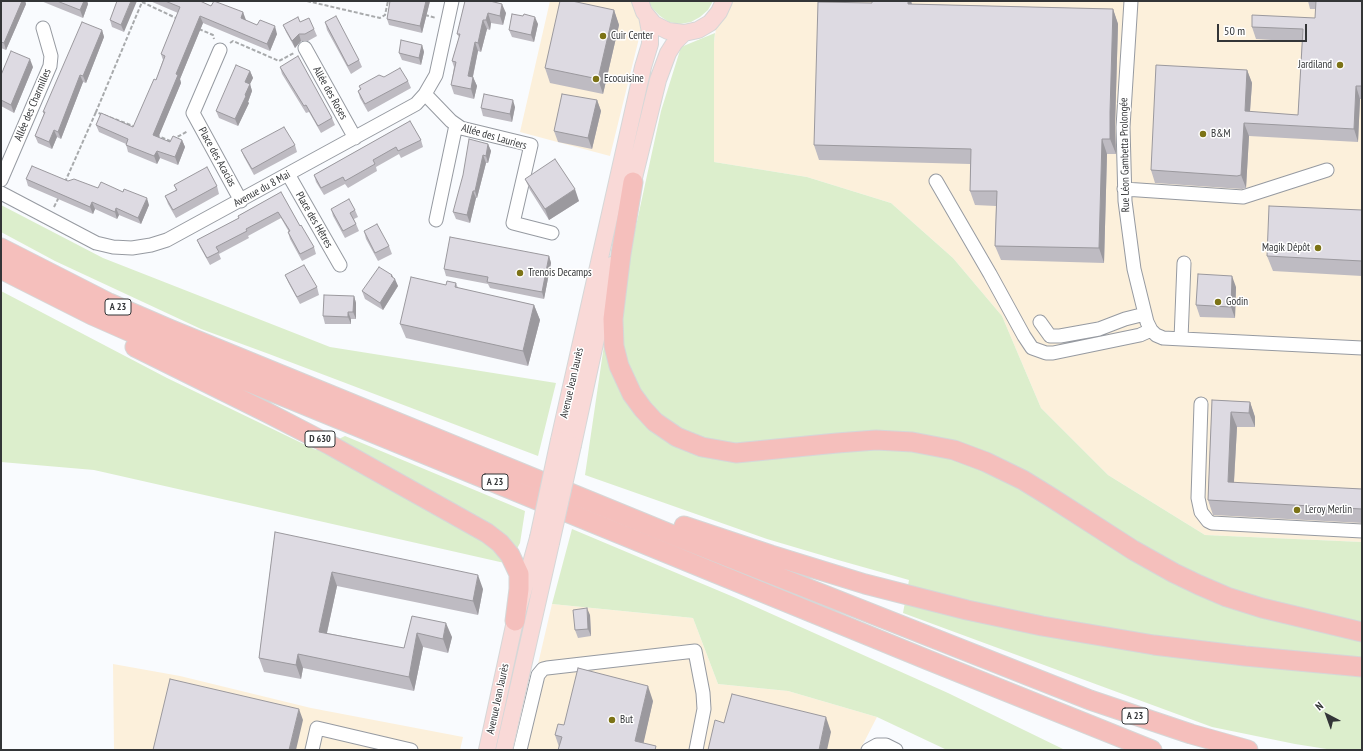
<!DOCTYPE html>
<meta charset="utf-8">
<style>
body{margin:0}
#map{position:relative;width:1363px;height:751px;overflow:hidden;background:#f9fbfe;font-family:"PT Sans Narrow",sans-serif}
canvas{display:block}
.frame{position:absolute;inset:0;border:2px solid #333537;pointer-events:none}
.north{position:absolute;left:1307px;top:695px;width:40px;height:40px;-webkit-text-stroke:3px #fff;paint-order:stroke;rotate:319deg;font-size:11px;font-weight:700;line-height:16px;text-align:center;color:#333537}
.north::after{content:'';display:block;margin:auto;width:14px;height:18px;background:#333537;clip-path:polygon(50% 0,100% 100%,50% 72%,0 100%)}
.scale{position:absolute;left:1217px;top:24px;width:90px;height:18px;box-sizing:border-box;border:2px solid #333537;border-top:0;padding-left:5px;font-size:12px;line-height:14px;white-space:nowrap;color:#333537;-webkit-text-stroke:3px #fff;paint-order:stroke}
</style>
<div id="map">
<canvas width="1363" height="751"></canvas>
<div class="frame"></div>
<div class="north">N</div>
<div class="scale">50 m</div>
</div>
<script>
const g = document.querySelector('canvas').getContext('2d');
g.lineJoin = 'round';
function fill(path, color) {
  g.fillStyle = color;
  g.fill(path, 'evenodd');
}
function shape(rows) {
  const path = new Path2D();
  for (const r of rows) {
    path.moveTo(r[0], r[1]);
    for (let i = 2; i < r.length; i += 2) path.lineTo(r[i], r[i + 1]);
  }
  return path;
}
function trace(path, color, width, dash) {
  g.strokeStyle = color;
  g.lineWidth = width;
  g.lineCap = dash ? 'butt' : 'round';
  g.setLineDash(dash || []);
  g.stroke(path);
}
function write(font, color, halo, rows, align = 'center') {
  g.font = font + ' "PT Sans Narrow",sans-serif';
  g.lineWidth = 3;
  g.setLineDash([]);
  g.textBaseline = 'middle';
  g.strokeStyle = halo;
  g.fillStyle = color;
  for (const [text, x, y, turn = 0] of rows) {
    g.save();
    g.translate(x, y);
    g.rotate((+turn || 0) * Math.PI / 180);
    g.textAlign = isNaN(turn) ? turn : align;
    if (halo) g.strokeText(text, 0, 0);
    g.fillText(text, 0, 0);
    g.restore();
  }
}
fill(shape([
 [550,1,636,1,642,26,610,156,520,132],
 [720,1,1362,1,1362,542,1205,535,1108,475,1041,408,1002,316,953,258,891,203,807,177,714,162,714,42],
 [552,604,693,618,718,684,788,691,877,717,860,750,518,750],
 [113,664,180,676,311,708,463,737,460,750,114,750]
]), '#fcf0db');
fill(shape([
 [649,1,713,1,708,10,700,17,691,22,680,24,669,22,660,16,652,8],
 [715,33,714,42,714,162,807,177,891,203,953,258,1002,316,1041,408,1108,475,1205,535,1362,542,1362,750,1333,750,1295,744,1212,727,903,613,909,580,838,560,767,539,585,475,605,338,626,272,661,111,681,47],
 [1,205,103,258,330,347,556,383,538,456,269,354,201,329,55,261,1,232],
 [1,291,167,378,316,450,345,436,525,511,520,543,509,564,94,470,1,462],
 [572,529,736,598,948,693,1065,750,947,750,877,717,788,691,718,684,693,618,552,604]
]), '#dceecc');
const minor = shape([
 [1131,1,1123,127,1125,201,1134,269,1147,322,1151,330,1156,335,1163,338,1362,348],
 [305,48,355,138],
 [220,50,193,113,241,201],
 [425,94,451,121,461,128,531,145,513,223,552,233],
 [288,174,340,265],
 [1,180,50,66,51,56,43,28],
 [936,181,990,274,1024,336,1032,348,1046,353,1053,353,1140,335,1151,330],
 [1124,189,1243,197,1327,170],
 [1,193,96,243,113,247,132,248,151,245,167,240,416,104,425,94,436,75,452,1],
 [436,220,456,125],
 [1040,322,1050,336,1060,336,1099,329,1125,319,1145,314],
 [1181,339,1184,263],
 [1201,404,1198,498,1201,512,1208,521,1212,523,1362,531],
 [312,750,317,728,411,750],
 [520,750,538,675,543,669,547,668,695,651,703,693,704,709,696,750],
 [868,750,877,745,886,745,896,750]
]);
const major = shape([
 [640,1,644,12,654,24,668,31,684,33,698,30,710,23,719,12,724,1],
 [630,194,658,80,668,53,675,42,684,33],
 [559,440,643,67,650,44,650,32,647,16],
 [573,445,612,265],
 [487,750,515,621,538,538],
 [504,750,551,543]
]);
const highway = shape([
 [633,182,621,254,613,319,614,346,619,366,632,394,643,409,655,422,677,437,702,447,736,453,837,443,876,440,912,442,954,450,986,462,1023,480,1049,496,1133,550,1174,573,1199,585,1227,597,1262,608,1362,632],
 [1,248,109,303,169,329,680,538,1090,700,1191,734,1248,750],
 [1,269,92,315,185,356,928,660,1152,750],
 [135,347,268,413,330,445,487,533,500,543,510,555,519,574,519,589,515,621],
 [684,526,771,555,865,584,967,610,1042,626,1154,645,1245,656,1362,667]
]);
trace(minor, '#969aa1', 15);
trace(major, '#d6d7d7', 18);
trace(highway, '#d6d7d7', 21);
trace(shape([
 [307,1,380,18,385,15,388,1],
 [142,2,176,18],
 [425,15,436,18],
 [199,29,213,35,214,39],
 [230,43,233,41,279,61,294,53],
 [136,127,96,112,142,2],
 [156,135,170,141,188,131],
 [65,182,96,112],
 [54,207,59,197]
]), '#a8aaac', 2, [4, 2]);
trace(minor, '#fff', 13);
trace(major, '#f9d9d7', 16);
trace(highway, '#f5bfbc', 19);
const majorBridge = shape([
 [538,538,559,440],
 [551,543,573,445]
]);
trace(majorBridge, '#d6d7d7', 18, []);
trace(majorBridge, '#f9d9d7', 16);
fill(shape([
 [1,1,25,1,26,4,6,50,1,48],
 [41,1,87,1,88,4,83,18],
 [117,1,124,32,112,27,110,20],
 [150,1,200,1,211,6,243,12,245,20,277,34,270,51,203,23,180,79,181,83,158,137,170,142,182,140,185,147,178,165,160,158,157,164,128,152,126,144,99,132,96,125,133,127,156,80,163,60,161,54,178,13],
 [390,1,430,1,422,33,389,25,387,19],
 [465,1,493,1,493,2,506,13,503,25,491,23,490,30,487,29,481,52,478,51,473,77,477,86,474,99,454,94,451,85,454,67,452,61,459,37,457,34],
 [872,1,911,1,912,4,1113,9,1118,24,1115,127,1116,154,1107,154,1104,263,1001,260,995,246,996,206,975,205,970,191,970,164,819,160,814,145,872,3],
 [1308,1,1362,1,1362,99,1360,99,1358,142,1249,136,1246,188,1242,189,1155,183,1151,170,1247,70,1252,83,1250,112,1298,115,1302,42,1256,39,1252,27,1315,18,1316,9,1310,9],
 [614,10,619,25,603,94,550,83,545,68],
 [523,16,538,24,534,42,512,37,509,30],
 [300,22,314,29,317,36,308,41,301,41,295,48,286,32,283,25],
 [325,22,359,60,362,67,351,74,327,30],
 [102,30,104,37,86,83,83,82,61,139,57,137,52,149,38,143,35,136,44,114,43,112],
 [422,45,424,52,421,65,402,60,399,53],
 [33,67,14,113,1,106,1,75],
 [280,67,332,118,335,125,321,133,309,112,306,113,282,74],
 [250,71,253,78,250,84,252,91,248,102,249,103,238,126,219,118,216,111],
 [384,77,408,81,411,88,368,112,360,98,358,91,360,89,359,86],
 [597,100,601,111,592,149,558,142,554,131],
 [515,107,512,122,483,116,481,108],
 [410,121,421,140,423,147,401,158,399,154,376,167,377,171,348,188,345,184,324,195,316,182,314,175],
 [488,144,491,151,488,163,486,163,477,198,476,198,470,223,456,219,453,212],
 [295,145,297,152,254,175,244,157,241,150],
 [26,179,98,188,149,205,141,224,119,215,117,219,95,209,93,214,28,186],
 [525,179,579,201,549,220,530,190],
 [174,185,217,186,219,194,176,218,168,204,165,196,176,190],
 [281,192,300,226,314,247,316,254,302,261,290,239,288,232,289,232,281,218,248,236,249,238,219,254,221,259,210,265,200,247,197,240,239,218,238,216],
 [331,209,355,210,358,217,354,219,359,231,345,238,333,216],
 [1362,210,1362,276,1273,271,1267,256],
 [364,231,389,246,392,254,378,261,366,239],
 [549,256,551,263,544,299,490,288,488,284,446,276,444,269],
 [285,275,317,287,319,295,300,304,288,282],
 [392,275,398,286,383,310,365,299,362,291],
 [456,283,458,288,534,305,540,320,528,366,406,338,400,324,446,285],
 [1236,287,1235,318,1200,317,1196,305],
 [354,296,356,303,356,319,351,319,351,324,325,324,323,316],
 [1212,400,1250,402,1255,417,1255,427,1237,427,1234,483,1362,489,1362,523,1213,515,1208,500],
 [275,532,483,589,478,615,337,586,327,633,404,648,412,616,452,637,448,653,423,647,414,691,303,668,301,679,264,672,259,658],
 [590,615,591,636,578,638,575,630],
 [653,701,643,743,559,747,555,735,564,725]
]), '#bebbc2');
fill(shape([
 [22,1,25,1,26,4,6,50,4,43],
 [84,1,87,1,88,4,83,18,80,10],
 [131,1,137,1,124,32,121,25],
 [426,1,430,1,422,33,420,26],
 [908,1,911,1,913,9,908,4],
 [502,4,506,13,503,25,500,16],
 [1113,9,1118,24,1115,127,1116,154,1110,139,1110,112],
 [614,10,619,25,603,94,598,79],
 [243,12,246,20,243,26,241,18],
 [488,13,491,23,490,30,486,20],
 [200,16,203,23,180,79,181,83,156,143,153,135,176,74],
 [535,17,538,24,534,42,531,35],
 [483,20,487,29,481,52,478,43],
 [275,26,277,34,270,51,267,44],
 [102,30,104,37,86,83,83,76],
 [299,34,301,41,295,48,292,41],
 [475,42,478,51,471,85,468,76],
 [422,45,424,52,421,65,419,58],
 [30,59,33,67,14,113,11,105],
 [1247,70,1252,83,1249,124,1245,111],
 [250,71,253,78,250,84,252,91,248,102,249,103,238,126,235,119,245,95,245,82],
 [80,75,83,82,61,139,58,132],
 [473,77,477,86,474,99,471,89],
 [1356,86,1360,99,1358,142,1354,129],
 [513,100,515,107,512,122,510,114],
 [597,100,601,111,592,149,588,138],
 [1244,123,1249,136,1246,188,1241,175],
 [54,130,57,137,52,149,49,142],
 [1102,139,1107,154,1104,263,1099,248],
 [182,140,185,147,178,165,175,157],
 [488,144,491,151,488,163,486,156],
 [157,151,160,158,157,164,154,156],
 [483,155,486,163,477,198,475,191],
 [575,189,579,201,549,220,545,209],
 [473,191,476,198,470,223,467,215],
 [147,198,149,205,141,224,138,218],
 [92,202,95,209,93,214,90,207],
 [116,208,119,215,117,219,115,212],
 [549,256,551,263,544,299,542,292],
 [392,275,394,281,395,279,398,286,383,310,380,303],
 [1232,276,1236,287,1235,318,1231,307],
 [354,296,356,303,356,319,353,312],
 [534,305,540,320,528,366,523,351],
 [348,312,351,319,351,324,348,317],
 [1250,402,1255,417,1255,427,1249,413],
 [1231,412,1237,427,1233,497,1228,482],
 [332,572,337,586,324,646,319,632],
 [478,575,483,589,478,615,473,601],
 [587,608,590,615,591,636,588,629],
 [446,623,452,637,448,653,443,639],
 [417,633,423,647,414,691,409,677],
 [298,654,303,668,301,679,296,665],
 [648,686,653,701,642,750,635,741],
 [299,709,303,720,296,750,289,750],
 [826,717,831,732,827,750,819,750]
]), '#9b999e');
const building = shape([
 [1,1,22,1,4,43,1,42,1,1],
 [57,1,84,1,80,10,57,1],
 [117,1,131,1,121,25,110,20,117,1],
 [165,1,200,1,211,6,214,1,243,12,241,18,257,25,260,20,275,26,267,44,200,16,176,74,178,75,153,135,170,142,173,136,182,140,175,157,157,151,154,156,126,145,128,139,96,125,101,113,133,127,154,79,156,80,165,56,161,54,180,7,165,1],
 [390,1,426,1,420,26,387,19,390,1],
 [465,1,490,1,502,4,500,16,488,13,486,20,483,20,478,43,475,42,468,76,473,77,471,89,451,85,456,62,452,61,460,34,457,34,465,1],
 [560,1,572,1,614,10,598,79,545,68,560,1],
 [872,1,908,1,908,4,1113,9,1110,112,1110,139,1102,139,1099,248,995,246,997,191,970,191,971,149,814,145,818,2,872,3,872,1],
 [1316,1,1362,1,1362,86,1356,86,1354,129,1244,123,1241,175,1237,176,1151,170,1156,65,1247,70,1245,111,1298,115,1303,29,1252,27,1252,15,1315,18,1316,1],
 [512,14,523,16,524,14,535,17,531,35,509,30,512,14],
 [336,16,359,60,348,66,325,22,336,16],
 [298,17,300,22,309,18,314,29,305,34,299,34,292,41,283,25,298,17],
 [82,22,102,30,83,76,80,75,58,132,54,130,49,142,35,136,45,112,43,112,82,22],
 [401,40,422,45,419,58,399,53,401,40],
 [11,51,30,59,11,105,1,100,1,75,11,51],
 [298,56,332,118,318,126,306,105,304,106,280,67,298,56],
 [236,65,250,71,245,82,250,84,245,95,246,96,235,119,216,111,236,65],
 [400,68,408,81,365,104,358,91,361,89,359,86,379,75,384,77,400,68],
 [484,94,513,100,510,114,481,108,484,94],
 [562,94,597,100,588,138,554,131,562,94],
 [410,121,421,140,398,151,396,147,373,160,375,164,345,181,343,177,321,188,314,175,410,121],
 [284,127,295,145,252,169,241,150,284,127],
 [469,139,488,144,486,156,483,155,475,191,473,191,467,215,453,212,463,175,469,139],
 [555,159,575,189,545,209,525,179,555,159],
 [32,166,68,181,74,179,98,188,101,182,123,192,124,189,147,198,138,218,116,208,115,212,92,202,90,207,26,179,32,166],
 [207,167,217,186,173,210,165,196,177,190,174,185,207,167],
 [281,192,300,226,301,225,314,247,300,254,288,232,290,231,278,212,246,229,247,231,216,247,219,252,207,258,197,240,239,218,238,216,281,192],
 [349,199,355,210,350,213,356,224,343,231,331,209,349,199],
 [1269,206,1362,210,1362,261,1267,256,1269,206],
 [377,224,389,246,375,253,364,231,377,224],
 [450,237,549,256,542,292,487,282,488,277,444,269,450,237],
 [304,265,317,287,297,297,285,275,304,265],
 [379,267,392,275,391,276,395,279,380,303,362,291,379,267],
 [1198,274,1232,276,1231,307,1196,305,1198,274],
 [411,277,446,285,447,281,456,283,455,287,534,305,523,351,400,324,411,277],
 [324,295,354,296,353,312,348,312,348,317,323,316,324,295],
 [1212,400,1250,402,1249,413,1231,412,1228,482,1362,489,1362,509,1208,500,1212,400],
 [275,532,478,575,473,601,332,572,319,632,404,648,412,616,446,623,443,639,417,633,409,677,298,654,296,665,259,658,275,532],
 [587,608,588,629,575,630,573,610,587,608],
 [578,668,648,686,635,741,656,746,655,750,558,750,562,737,555,735,558,724,564,725,578,668],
 [170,679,299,709,289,750,153,750,170,679],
 [732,694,826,717,819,750,708,750,715,720,724,723,732,694]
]);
fill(building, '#dddae2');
trace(building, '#9b999e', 1);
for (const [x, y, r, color] of [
 [603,36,4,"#7c7316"],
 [1340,65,4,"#7c7316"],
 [596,79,4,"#7c7316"],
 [1203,134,4,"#7c7316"],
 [1318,248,4,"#7c7316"],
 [520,273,4,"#7c7316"],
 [1218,302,4,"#7c7316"],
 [1297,510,4,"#7c7316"],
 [612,720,4,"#7c7316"]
]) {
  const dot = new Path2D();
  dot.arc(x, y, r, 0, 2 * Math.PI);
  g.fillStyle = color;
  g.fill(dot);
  trace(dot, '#fff', 1.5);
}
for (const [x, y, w] of [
 [118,307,26],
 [320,439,30],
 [495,482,26],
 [1135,716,26]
]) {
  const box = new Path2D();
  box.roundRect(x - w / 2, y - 8, w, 16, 3);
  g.fillStyle = '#fff';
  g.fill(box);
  trace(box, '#333537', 1);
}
write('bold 10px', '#333537', null, [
 ["A 23",118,307],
 ["D 630",320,439],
 ["A 23",495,482],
 ["A 23",1135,716]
]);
write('11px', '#333537', '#fff', [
 ["Cuir Center",611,36],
 ["Jardiland",1332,65,"right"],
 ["Ecocuisine",604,79],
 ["B&M",1211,134],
 ["Magik Dépôt",1310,248,"right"],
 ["Trenois Decamps",528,273],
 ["Godin",1226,302],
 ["Leroy Merlin",1305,510],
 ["But",620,720]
], 'left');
write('11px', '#333537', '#fff', [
 ["Allée des Roses",330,93,61],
 ["Allée des Charmilles",33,105,-67],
 ["Allée des Lauriers",494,137,16],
 ["Rue Léon Gambetta Prolongée",1125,155,-91],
 ["Place des Acacias",217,157,61],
 ["Avenue du 8 Mai",262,189,-29],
 ["Place des Hêtres",314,220,60],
 ["Avenue Jean Jaurès",572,383,-77],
 ["Avenue Jean Jaurès",498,699,-78]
]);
</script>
